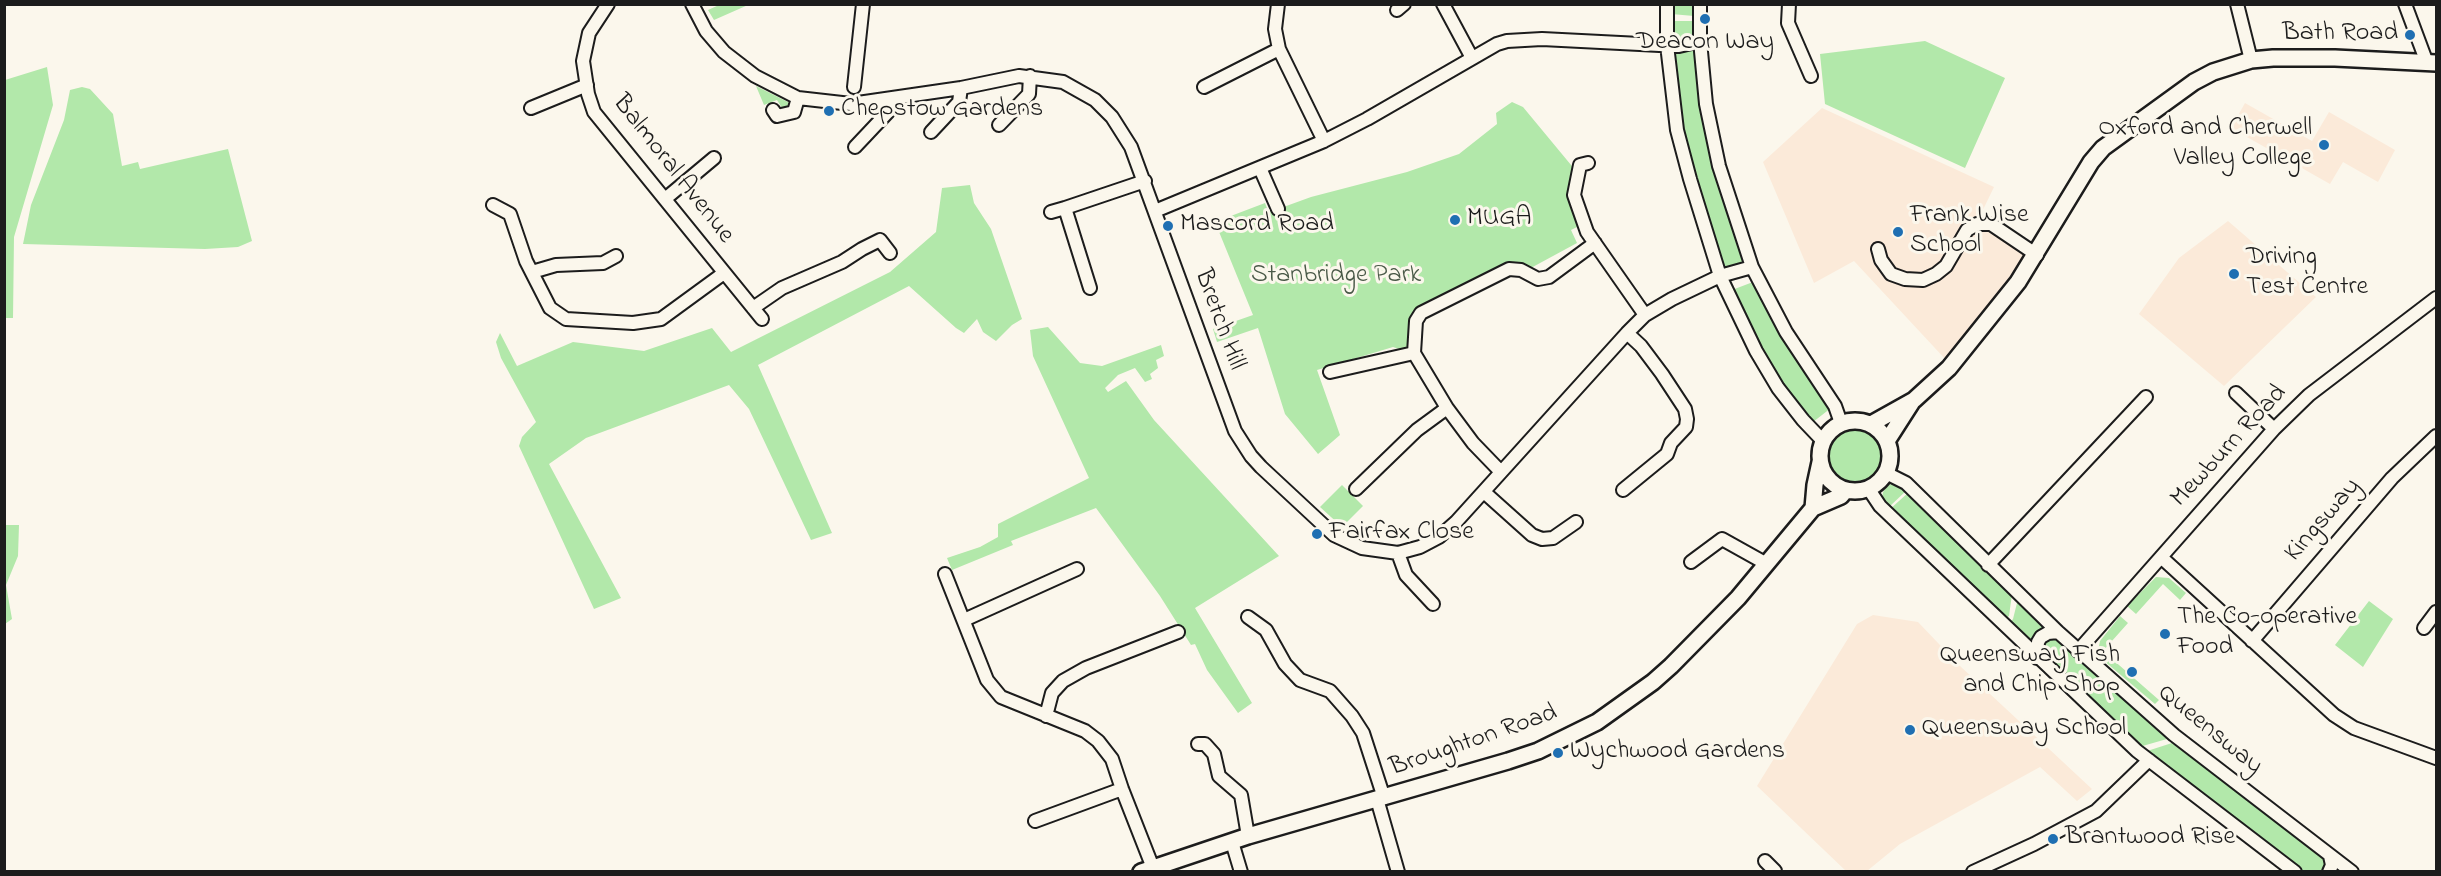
<!DOCTYPE html>
<style>
body{margin:0}
#map{position:relative;width:2441px;height:876px;overflow:hidden;background:#fbf7ec;font-family:"Indie Flower",sans-serif}
canvas{display:block}
.frame{position:absolute;inset:0;border:6px solid #1c1c1c;pointer-events:none}
</style>
<div id="map">
<canvas width="2441" height="876"></canvas>
<div class="frame"></div>
</div>
<script>
const g = document.querySelector('canvas').getContext('2d');
g.lineJoin = 'round';
function fill(path, color) {
  g.fillStyle = color;
  g.fill(path, 'evenodd');
}
function shape(rows) {
  const path = new Path2D();
  for (const r of rows) {
    if (r.length === 3) {
      path.moveTo(r[0] + r[2], r[1]);
      path.arc(r[0], r[1], r[2], 0, 2 * Math.PI);
      continue;
    }
    path.moveTo(r[0], r[1]);
    for (let i = 2; i < r.length; i += 2) path.lineTo(r[i], r[i + 1]);
  }
  return path;
}
function trace(path, color, width, dash) {
  g.strokeStyle = color;
  g.lineWidth = width;
  g.lineCap = dash ? 'butt' : 'round';
  g.setLineDash(dash || []);
  g.stroke(path);
}
function write(font, color, halo, rows, align = 'center') {
  g.font = font + ' "Indie Flower",sans-serif';
  g.lineWidth = 6;
  g.setLineDash([]);
  g.textBaseline = 'middle';
  g.strokeStyle = halo;
  g.fillStyle = color;
  for (const [text, x, y, turn = 0] of rows) {
    g.save();
    g.translate(x, y);
    g.rotate((+turn || 0) * Math.PI / 180);
    g.textAlign = isNaN(turn) ? turn : align;
    if (halo) g.strokeText(text, 0, 0);
    g.fillText(text, 0, 0);
    g.restore();
  }
}
fill(shape([
 [2245,103,2312,141,2329,112,2395,150,2378,182,2343,162,2330,184,2231,128],
 [1822,108,1994,187,1979,218,2027,246,2025,256,1947,361,1854,261,1814,283,1763,162],
 [2228,221,2316,297,2224,386,2139,314,2179,258],
 [1873,615,1918,622,1960,666,2092,789,2077,801,2040,767,1900,844,1867,871,1846,871,1757,786,1857,624]
]), '#fbead9');
fill(shape([
 [719,5,719,4,748,5,714,20,708,10],
 [1671,5,1695,5,1694,16,1671,14],
 [1671,21,1694,21,1693,34,1687,39,1674,37],
 [1925,41,2005,78,1965,168,1825,104,1820,54],
 [1694,48,1704,119,1714,163,1734,234,1746,263,1728,270,1724,270,1686,154,1671,50,1683,52],
 [47,67,53,105,14,237,13,318,5,318,5,80],
 [756,86,790,103,789,106,782,108,777,100,764,105],
 [82,87,90,89,113,114,122,166,138,162,140,169,228,149,252,241,238,247,205,249,23,244,31,205,64,120,70,90],
 [1512,102,1523,107,1576,171,1569,194,1572,209,1579,222,1579,226,1571,230,1577,243,1529,269,1522,266,1419,309,1409,347,1402,350,1393,347,1317,370,1340,435,1318,454,1285,414,1258,328,1217,342,1213,329,1253,315,1215,222,1265,203,1268,211,1278,209,1311,197,1407,172,1459,154,1497,124,1496,113],
 [970,185,974,203,991,229,1022,319,1012,325,996,341,983,332,977,319,964,333,956,328,909,286,758,365,832,533,811,540,749,409,729,385,586,438,549,464,621,598,594,609,519,446,522,437,536,422,501,358,496,342,500,333,517,366,573,342,644,351,712,328,731,352,890,272,936,232,942,188],
 [1753,282,1785,342,1831,408,1813,422,1790,394,1761,347,1732,290],
 [1048,327,1080,363,1102,366,1161,345,1164,356,1156,360,1158,368,1150,374,1152,379,1145,382,1135,368,1118,375,1105,388,1108,392,1126,381,1154,420,1279,556,1195,608,1252,703,1238,713,1207,670,1195,644,1191,645,1160,596,1096,508,1011,541,1013,545,952,570,947,558,980,547,998,537,998,524,1089,478,1033,356,1030,330],
 [1855,457,31],
 [1896,483,1907,490,1888,508,1882,499,1883,492,1888,485],
 [1342,485,1363,506,1342,527,1320,507],
 [1909,492,2012,594,2009,616,2003,620,1889,510],
 [5,525,19,525,18,556,6,585,12,619,5,624],
 [2156,577,2169,578,2186,593,2180,600,2163,584,2136,614,2127,606],
 [2018,599,2050,630,2031,647,2009,624,2013,619],
 [2369,601,2393,619,2363,667,2335,645],
 [2120,616,2128,623,2103,651,2159,700,2155,704,2103,660,2098,651,2100,641],
 [2048,638,2058,638,2167,739,2139,747,2042,657,2042,643],
 [2172,743,2323,856,2328,865,2324,871,2303,871,2144,752]
]), '#b2e8aa');
const minor = shape([
 [608,4,589,33,583,61,588,94,594,112,762,319],
 [692,4,706,31,724,52,755,76,798,98,851,104,961,88,1019,76,1063,82,1095,100,1112,117,1131,147,1235,431,1251,456,1261,467,1334,535,1362,548,1398,553,1420,547,1439,537,1456,522,1627,333,1645,315,1672,299,1720,276,1752,267],
 [1278,4,1275,29,1279,49,1324,141],
 [1443,4,1472,58],
 [1667,4,1667,45,1677,130,1690,179,1720,276,1756,351,1778,388,1803,420,1823,441],
 [1700,4,1700,41,1706,104,1719,166,1752,267,1786,332,1835,406,1841,423],
 [1789,4,1788,23,1811,76],
 [2237,4,2251,60],
 [2405,4,2427,63],
 [1397,10,1404,4],
 [854,87,863,4],
 [1204,87,1279,49],
 [531,108,587,85],
 [773,110,777,116,794,112,798,98],
 [999,125,1029,94,1030,76],
 [931,132,959,102,961,88],
 [855,147,888,112,888,100],
 [1588,163,1580,165,1574,195,1587,232,1645,315],
 [1260,168,1278,209],
 [665,199,714,158],
 [493,205,510,214,526,261,550,308,566,319,633,323,661,319,724,273],
 [1155,211,1324,141,1367,119,1497,44,1507,41,1542,39,1679,46,1700,41],
 [1051,212,1065,208],
 [1878,249,1881,260,1891,274,1905,279,1923,280,1936,274,1946,266,1967,230,1977,224,1991,224,2037,255],
 [532,272,556,265,603,263,616,256],
 [1090,288,1065,208,1145,181],
 [753,308,782,288,842,262,862,249,880,240,890,253],
 [1414,353,1416,321,1421,313,1509,269,1521,270,1538,279,1549,277,1595,243],
 [1330,372,1414,353,1447,408,1473,443,1501,472],
 [2236,393,2274,429],
 [1886,473,1906,483,2058,632,2174,735,2352,872],
 [1868,488,1880,506,2137,751,2295,872],
 [1356,489,1417,430,1447,408],
 [1623,490,1667,454,1671,443,1686,427,1687,419,1685,409,1662,374,1641,346,1627,333],
 [1484,492,1532,535,1542,539,1553,538,1576,522],
 [1398,553,1406,575,1433,604],
 [2161,557,2334,715,2354,728,2436,758],
 [1691,562,1722,539,1765,563],
 [1988,565,2146,397],
 [945,574,987,680,1001,697,1085,731,1098,741,1112,759,1122,789,1153,868],
 [1248,617,1266,630,1285,664,1300,680,1330,691,1352,716,1363,733,1384,798],
 [964,620,1077,569],
 [2424,628,2436,612],
 [2252,641,2392,478,2436,436],
 [2078,651,2274,429,2309,395,2436,298],
 [2037,658,2038,642,2041,637,2048,633,2058,632],
 [1046,716,1052,693,1063,681,1086,668,1178,632],
 [1198,744,1205,744,1214,754,1219,776,1241,795,1248,836],
 [1377,799,1398,872],
 [1035,821,1122,789],
 [1232,842,1241,872],
 [1765,861,1775,871],
 [1973,872,2034,844,2096,811,2149,760],
 [2329,872,2332,865,2330,856]
]);
const major = shape([
 [1855,456,35],
 [1871,424,1914,400,1949,368,2018,282,2091,162,2103,148,2194,82,2213,72,2251,60,2273,58,2335,58,2436,63],
 [1887,441,1912,402],
 [1813,508,1815,485,1820,462],
 [1141,872,1248,836,1508,761,1538,751,1597,722,1653,682,1671,666,1738,598,1813,508,1841,496,1846,490]
]);
trace(minor, '#1c1c1c', 16);
trace(major, '#1c1c1c', 20);
trace(minor, '#fbf7ec', 12);
trace(major, '#fbf7ec', 15);
for (const [x, y, r, color] of [
 [1705,19,6,"#1f6fb2"],
 [2410,35,6,"#1f6fb2"],
 [829,111,6,"#1f6fb2"],
 [2324,145,6,"#1f6fb2"],
 [1455,220,6,"#1f6fb2"],
 [1168,226,6,"#1f6fb2"],
 [1898,232,6,"#1f6fb2"],
 [2234,274,6,"#1f6fb2"],
 [1317,534,6,"#1f6fb2"],
 [2165,634,6,"#1f6fb2"],
 [2132,672,6,"#1f6fb2"],
 [1910,730,6,"#1f6fb2"],
 [1558,753,6,"#1f6fb2"],
 [2053,839,6,"#1f6fb2"]
]) {
  const dot = new Path2D();
  dot.arc(x, y, r, 0, 2 * Math.PI);
  g.fillStyle = color;
  g.fill(dot);
  trace(dot, '#fbf7ec', 2);
}
write('26px', '#1c1c1c', '#fbf7ec', [
 ["Bath Road",2398,35,"right"],
 ["Deacon Way",1705,44,"center"],
 ["Chepstow Gardens",841,111],
 ["Oxford and Cherwell",2312,130,"right"],
 ["Valley College",2312,160,"right"],
 ["Frank Wise",1910,217],
 ["School",1910,247],
 ["MUGA",1467,220],
 ["Mascord Road",1180,226],
 ["Driving",2246,259],
 ["Test Centre",2246,289],
 ["Fairfax Close",1329,534],
 ["The Co-operative",2177,619],
 ["Food",2177,649],
 ["Queensway Fish",2120,657,"right"],
 ["and Chip Shop",2120,687,"right"],
 ["Queensway School",1922,730],
 ["Wychwood Gardens",1570,753],
 ["Brantwood Rise",2065,839]
], 'left');
write('26px', '#1c1c1c', '#fbf7ec', [
 ["Balmoral Avenue",672,170,52],
 ["Bretch Hill",1218,320,70],
 ["Mewburn Road",2230,447,-47],
 ["Kingsway",2324,521,-49],
 ["Queensway",2209,731,39],
 ["Broughton Road",1474,742,-19]
]);
write('26px', '#495947', '#fbf7ec', [
 ["Stanbridge Park",1336,277]
]);
</script>
